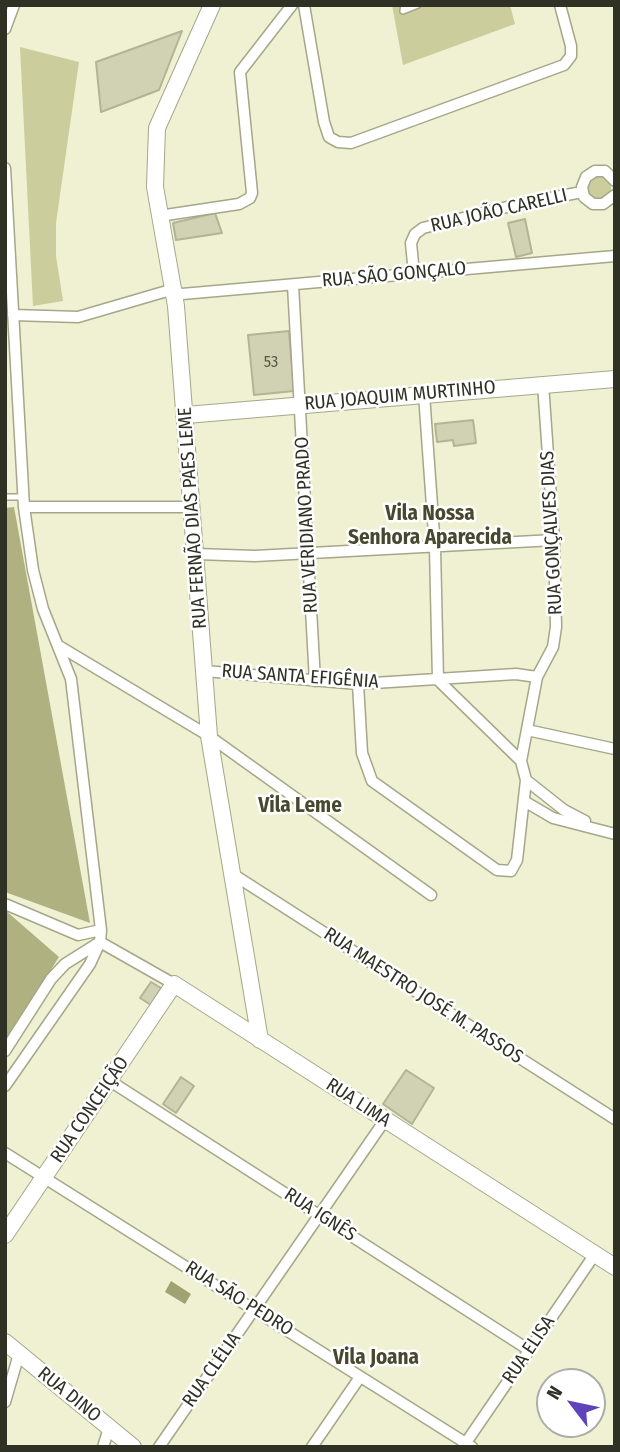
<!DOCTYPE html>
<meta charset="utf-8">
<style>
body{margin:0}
#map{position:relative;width:620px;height:1452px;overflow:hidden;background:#eff1d2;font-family:"Fira Sans Condensed",sans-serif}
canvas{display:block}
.frame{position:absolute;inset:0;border:7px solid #303125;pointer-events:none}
.north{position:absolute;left:536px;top:1368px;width:70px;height:70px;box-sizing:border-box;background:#fff;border:2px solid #acada8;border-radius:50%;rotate:302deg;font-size:19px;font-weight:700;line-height:28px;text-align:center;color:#303125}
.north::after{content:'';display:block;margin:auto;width:24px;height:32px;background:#5f43bb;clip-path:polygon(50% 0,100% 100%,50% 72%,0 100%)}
</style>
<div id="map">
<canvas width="620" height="1452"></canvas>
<div class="frame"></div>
<div class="north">N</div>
</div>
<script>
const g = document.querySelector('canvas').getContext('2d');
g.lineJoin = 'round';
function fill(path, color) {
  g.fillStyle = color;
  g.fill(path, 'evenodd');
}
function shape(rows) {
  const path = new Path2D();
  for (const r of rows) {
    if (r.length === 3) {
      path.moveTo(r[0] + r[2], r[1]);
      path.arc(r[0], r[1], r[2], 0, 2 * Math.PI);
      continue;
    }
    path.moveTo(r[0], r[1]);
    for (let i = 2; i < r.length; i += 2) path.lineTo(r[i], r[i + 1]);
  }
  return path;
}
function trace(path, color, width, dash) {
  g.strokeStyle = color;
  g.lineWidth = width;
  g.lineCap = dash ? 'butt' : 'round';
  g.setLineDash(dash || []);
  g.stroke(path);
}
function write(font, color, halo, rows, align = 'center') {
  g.font = font + ' "Fira Sans Condensed",sans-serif';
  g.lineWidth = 5;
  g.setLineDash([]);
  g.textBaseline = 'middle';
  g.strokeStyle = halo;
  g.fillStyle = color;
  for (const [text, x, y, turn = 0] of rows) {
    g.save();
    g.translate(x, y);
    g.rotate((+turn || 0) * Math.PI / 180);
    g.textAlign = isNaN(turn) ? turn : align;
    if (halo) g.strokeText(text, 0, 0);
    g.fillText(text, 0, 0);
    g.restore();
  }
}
fill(shape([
 [392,5,510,5,515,24,403,65],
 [20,47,79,62,56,223,56,256,63,301,33,306],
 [599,188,12]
]), '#cccd9c');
fill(shape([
 [14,507,90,923,5,892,5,508],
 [5,910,59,957,5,1042]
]), '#afb180');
fill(shape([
 [171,1281,191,1294,185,1304,165,1292]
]), '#a1a272');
const building = shape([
 [182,31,159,90,101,112,96,62,182,31],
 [215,213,222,233,176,240,173,223,215,213],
 [525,219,532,253,516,257,508,223,525,219],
 [289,331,294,391,254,395,248,335,289,331],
 [473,420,476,443,454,446,453,440,437,442,435,424,473,420],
 [151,982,161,988,151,1005,140,998,151,982],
 [406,1070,434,1088,412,1124,383,1104,406,1070],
 [181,1077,194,1086,176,1113,163,1104,181,1077]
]);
fill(building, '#d0d2b3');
trace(building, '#b3b497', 2);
const lane = shape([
 [404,5,403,11,418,5],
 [5,497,23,497]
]);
const street = shape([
 [304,5,324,122,329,137,338,142,351,143,564,65,571,56,571,46,560,5],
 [5,29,14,5],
 [5,168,24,507,33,570,43,609,71,679,101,930,100,942,90,964,5,1086],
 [615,181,605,171,595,171,586,177,582,187,584,197,593,204,603,204,615,195],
 [159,216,239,204,250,198,252,193,240,72,292,5],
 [414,274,411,243,415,234,423,228,519,204,582,192],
 [293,285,315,681],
 [13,315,78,317,167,291,182,294,615,256],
 [424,394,435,548,438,680,521,761],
 [24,507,193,507],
 [196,554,255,556,554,540],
 [59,646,209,736,431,895],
 [205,671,358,684,516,674,537,677],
 [358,684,362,753,372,781,497,870,511,871,517,860,526,780,521,761,537,677,553,647,556,627,554,540,543,384],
 [527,730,615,749],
 [526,780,564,810,585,821],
 [524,801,553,818,615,834],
 [231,873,615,1119],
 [5,904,78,935,101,930],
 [100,942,174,984],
 [5,1051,51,979,65,964,100,942],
 [110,1081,529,1350],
 [5,1153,472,1447],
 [5,1402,19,1354],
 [103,1447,109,1428],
 [159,1447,385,1120],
 [312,1447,360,1377],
 [463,1447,595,1254]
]);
const secondary = shape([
 [212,5,157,128,155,187,176,306,209,736,260,1040],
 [186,415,615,379],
 [5,1235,174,984,615,1267],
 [5,1342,133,1447]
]);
trace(lane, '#a5a789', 8);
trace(street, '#a5a789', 13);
trace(secondary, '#a5a789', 18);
trace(lane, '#fff', 5);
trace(street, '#fff', 10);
trace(secondary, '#fff', 16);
write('16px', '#585948', null, [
 ["53",271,363]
]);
write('19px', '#303125', '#fff', [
 ["RUA JOÃO CARELLI",499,211,-13],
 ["RUA SÃO GONÇALO",394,275,-5],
 ["RUA JOAQUIM MURTINHO",400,396,-5],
 ["RUA FERNÃO DIAS PAES LEME",193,518,-94],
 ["RUA VERIDIANO PRADO",307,525,-93],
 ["RUA GONÇALVES DIAS",552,533,-93],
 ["RUA SANTA EFIGÊNIA",300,677,4],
 ["RUA MAESTRO JOSÉ M. PASSOS",423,996,33],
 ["RUA LIMA",358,1103,33],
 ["RUA CONCEIÇÃO",90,1110,-56],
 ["RUA IGNÊS",320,1215,33],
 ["RUA SÃO PEDRO",239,1299,32],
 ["RUA ELISA",529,1350,-56],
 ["RUA CLÉLIA",212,1370,-55],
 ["RUA DINO",69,1395,39]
]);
write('bold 21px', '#47482e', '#fff', [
 ["Vila Nossa",430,514],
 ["Senhora Aparecida",430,538],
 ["Vila Leme",300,806],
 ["Vila Joana",376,1358]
]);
</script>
